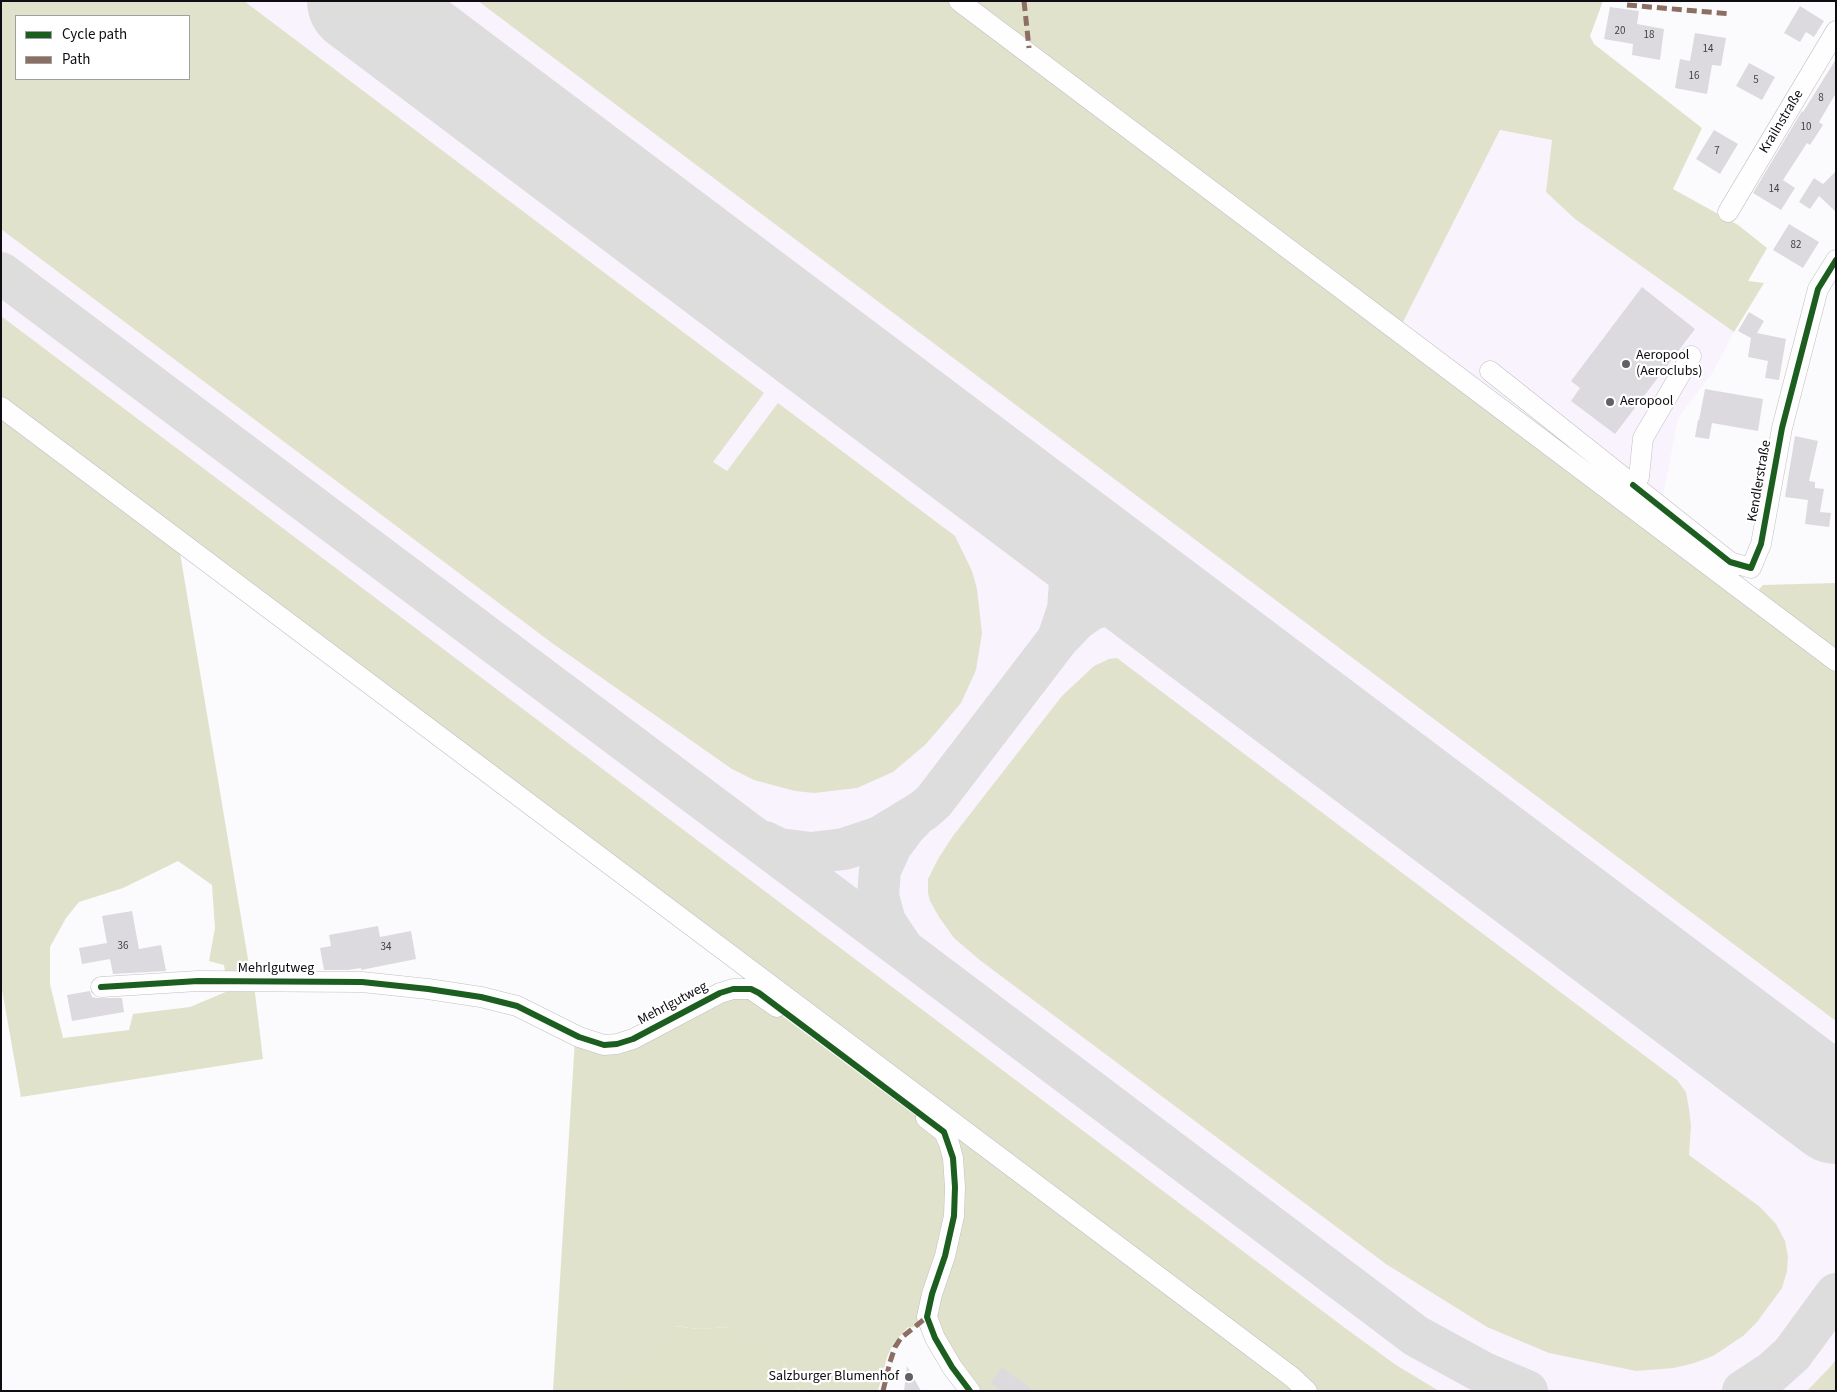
<!DOCTYPE html>
<meta charset="utf-8">
<style>
body{margin:0}
#map{position:relative;width:1837px;height:1392px;overflow:hidden;background:#fbfafc;font-family:"Source Sans 3",sans-serif}
canvas{display:block}
.frame{position:absolute;inset:0;border:2px solid #100c13;pointer-events:none}
.legend{position:absolute;left:15px;top:15px;width:175px;height:65px;box-sizing:border-box;background:#fff;border:1px solid #9f9ea1;margin:0;padding:6px 9px;list-style:none;font-size:15px;color:#100c13}
.legend li{display:flex;align-items:center;gap:10px;height:25px}
.legend b{width:25px;border:1px solid #9f9ea1}
</style>
<div id="map">
<canvas width="1837" height="1392"></canvas>
<div class="frame"></div>
<ul class="legend">
<li><b style="height:6px;background:#1b5e20"></b>Cycle path</li>
<li><b style="height:6px;background:#8d6e63"></b>Path</li>
</ul>
</div>
<script>
const g = document.querySelector('canvas').getContext('2d');
g.lineJoin = 'round';
function fill(path, color) {
  g.fillStyle = color;
  g.fill(path, 'evenodd');
}
function shape(rows) {
  const path = new Path2D();
  for (const r of rows) {
    path.moveTo(r[0], r[1]);
    for (let i = 2; i < r.length; i += 2) path.lineTo(r[i], r[i + 1]);
  }
  return path;
}
function trace(path, color, width, dash) {
  g.strokeStyle = color;
  g.lineWidth = width;
  g.lineCap = dash ? 'butt' : 'round';
  g.setLineDash(dash || []);
  g.stroke(path);
}
function write(font, color, halo, rows, align = 'center') {
  g.font = font + ' "Source Sans 3",sans-serif';
  g.lineWidth = 4.5;
  g.setLineDash([]);
  g.textBaseline = 'middle';
  g.strokeStyle = halo;
  g.fillStyle = color;
  for (const [text, x, y, turn = 0] of rows) {
    g.save();
    g.translate(x, y);
    g.rotate((+turn || 0) * Math.PI / 180);
    g.textAlign = isNaN(turn) ? turn : align;
    if (halo) g.strokeText(text, 0, 0);
    g.fillText(text, 0, 0);
    g.restore();
  }
}
fill(shape([
 [1,1,972,1,1402,324,1500,130,1552,140,1546,192,1575,219,1734,332,1713,372,1678,418,1663,496,1621,492,1836,655,1836,1391,1291,1391,1291,1389,1,415],
 [16,16,189,16,189,79,16,79]
]), '#f9f3fe');
fill(shape([
 [1,1,244,1,764,393,713,462,727,471,778,403,955,536,972,571,977,589,982,633,976,670,961,703,926,744,893,772,857,788,814,793,795,791,754,780,732,769,552,643,1,229],
 [189,16,189,79,16,79,16,16],
 [478,1,950,1,1836,668,1836,1021],
 [971,1,1603,1,1590,36,1594,44,1702,128,1673,189,1738,225,1767,248,1748,281,1764,283,1734,332,1575,219,1546,192,1552,140,1500,130,1402,324],
 [1,316,1345,1328,1396,1365,1439,1391,1315,1391,1,402],
 [1,415,179,547,251,977,254,985,263,1059,21,1097,1,984],
 [178,861,212,885,215,928,209,961,224,965,228,991,190,1007,133,1014,129,1030,63,1038,50,984,50,947,66,918,79,902,123,888],
 [1836,583,1836,655,1755,594,1763,585],
 [1117,658,1677,1080,1686,1092,1689,1109,1691,1126,1689,1155,1760,1207,1776,1224,1785,1241,1788,1257,1787,1271,1782,1288,1757,1322,1743,1336,1713,1356,1694,1363,1674,1368,1636,1371,1549,1353,1487,1327,1386,1264,981,961,954,938,939,917,930,901,928,893,928,879,938,859,953,836,1062,696,1094,666,1109,659],
 [733,991,758,998,939,1133,951,1130,1291,1389,1291,1391,980,1391,975,1388,937,1328,908,1327,893,1344,887,1357,878,1391,800,1391,782,1359,729,1327,698,1329,676,1326,615,1391,553,1391,575,1039,593,1048],
 [1836,1359,1836,1391,1807,1391,1831,1366]
]), '#e1e2cc');
fill(shape([
 [675,1326,698,1329,729,1327,759,1335,782,1359,800,1391,615,1391,629,1371,659,1344]
]), '#e1e2ca');
trace(shape([
 [1,273,904,950,1416,1336,1482,1372,1527,1391],
 [1038,509,1057,532,1068,557,1070,582,1068,609,1058,639],
 [765,842,779,849,811,853,844,849,880,837,924,810,934,801,1058,639,1076,620,1092,609,1118,602,1138,601,1163,604],
 [901,946,885,922,878,896,880,870,891,846,905,827,912,820],
 [1743,1391,1772,1372,1792,1354,1836,1294]
]), '#deddde', 42);
trace(shape([
 [360,1,1836,1111]
]), '#deddde', 106);
fill(shape([
 [1800,6,1824,21,1814,37,1806,32,1800,42,1784,33],
 [1610,7,1639,11,1637,24,1664,29,1660,60,1632,55,1633,44,1604,39],
 [1695,33,1726,38,1721,66,1712,65,1707,94,1675,88,1680,59,1690,61],
 [1836,59,1836,93,1819,122,1823,125,1810,145,1807,143,1783,180,1795,188,1781,210,1753,193,1802,111,1803,112],
 [1749,63,1775,77,1762,100,1736,86],
 [1714,130,1738,144,1720,174,1696,159],
 [1836,171,1836,212,1819,196,1810,209,1799,202,1814,178,1823,184],
 [1789,224,1819,242,1803,268,1773,250],
 [1642,287,1695,329,1615,434,1571,401,1580,388,1571,381],
 [1749,312,1764,321,1757,333,1786,339,1779,380,1765,378,1768,361,1748,357,1751,338,1738,331],
 [1705,389,1763,399,1758,431,1712,423,1709,439,1695,437,1698,420,1699,420],
 [1795,436,1818,441,1809,481,1815,482,1815,488,1824,489,1820,512,1831,513,1829,527,1805,524,1808,500,1785,497],
 [132,911,139,949,161,945,166,971,113,974,110,959,82,964,79,948,107,943,102,916],
 [378,926,380,937,411,931,416,959,361,970,361,968,348,970,324,970,320,948,331,946,329,935],
 [90,991,92,997,96,998,122,998,124,1012,72,1021,67,995],
 [907,1366,921,1391,904,1391],
 [1002,1367,1034,1391,1001,1391,991,1383]
]), '#dcdade');
const minor = shape([
 [959,1,1836,661],
 [1728,212,1836,31],
 [1490,371,1730,562,1751,568,1761,544,1782,428,1818,289,1836,260],
 [1,407,1292,1377,1307,1391],
 [1633,485,1639,477,1643,438,1691,356],
 [101,987,198,981,362,982,428,989,481,997,517,1006,579,1037,604,1045,617,1044,633,1039,720,993,733,989,751,989,777,1007],
 [926,1118,944,1132,949,1143,953,1158,955,1187,954,1216,945,1256,932,1294,927,1317,935,1338,952,1367,970,1391]
]);
trace(minor, '#c1bec3', 21);
trace(minor, '#fefeff', 20);
trace(shape([
 [1024,1,1029,48],
 [1627,5,1731,14],
 [883,1391,890,1362,895,1347,901,1338,927,1317]
]), '#8d6e63', 5, [10, 5]);
trace(shape([
 [1633,485,1730,562,1751,568,1761,544,1782,428,1818,289,1836,260],
 [101,987,198,981,362,982,428,989,481,997,517,1006,579,1037,604,1045,617,1044,633,1039,720,993,733,989,751,989,759,993,944,1132,953,1158,955,1187,954,1216,945,1256,932,1294,927,1317,935,1338,952,1367,970,1391]
]), '#1b5e20', 6);
for (const [x, y, r, color] of [
 [1626,364,5,"#625f65"],
 [1610,402,5,"#625f65"],
 [909,1377,5,"#625f65"]
]) {
  const dot = new Path2D();
  dot.arc(x, y, r, 0, 2 * Math.PI);
  g.fillStyle = color;
  g.fill(dot);
  trace(dot, '#fff', 2);
}
write('11px', '#434046', null, [
 ["20",1620,32],
 ["18",1649,36],
 ["14",1708,50],
 ["16",1694,77],
 ["5",1756,81],
 ["8",1821,99],
 ["10",1806,128],
 ["7",1717,152],
 ["14",1774,190],
 ["82",1796,246],
 ["36",123,947],
 ["34",386,948]
]);
write('14px', '#100c13', '#fff', [
 ["Krailnstraße",1782,122,-59],
 ["Kendlerstraße",1760,481,-80],
 ["Mehrlgutweg",276,969],
 ["Mehrlgutweg",673,1004,-28]
]);
write('14px', '#100c13', '#fff', [
 ["Aeropool",1636,356],
 ["(Aeroclubs)",1636,372],
 ["Aeropool",1620,402],
 ["Salzburger Blumenhof",899,1377,"right"]
], 'left');
</script>
